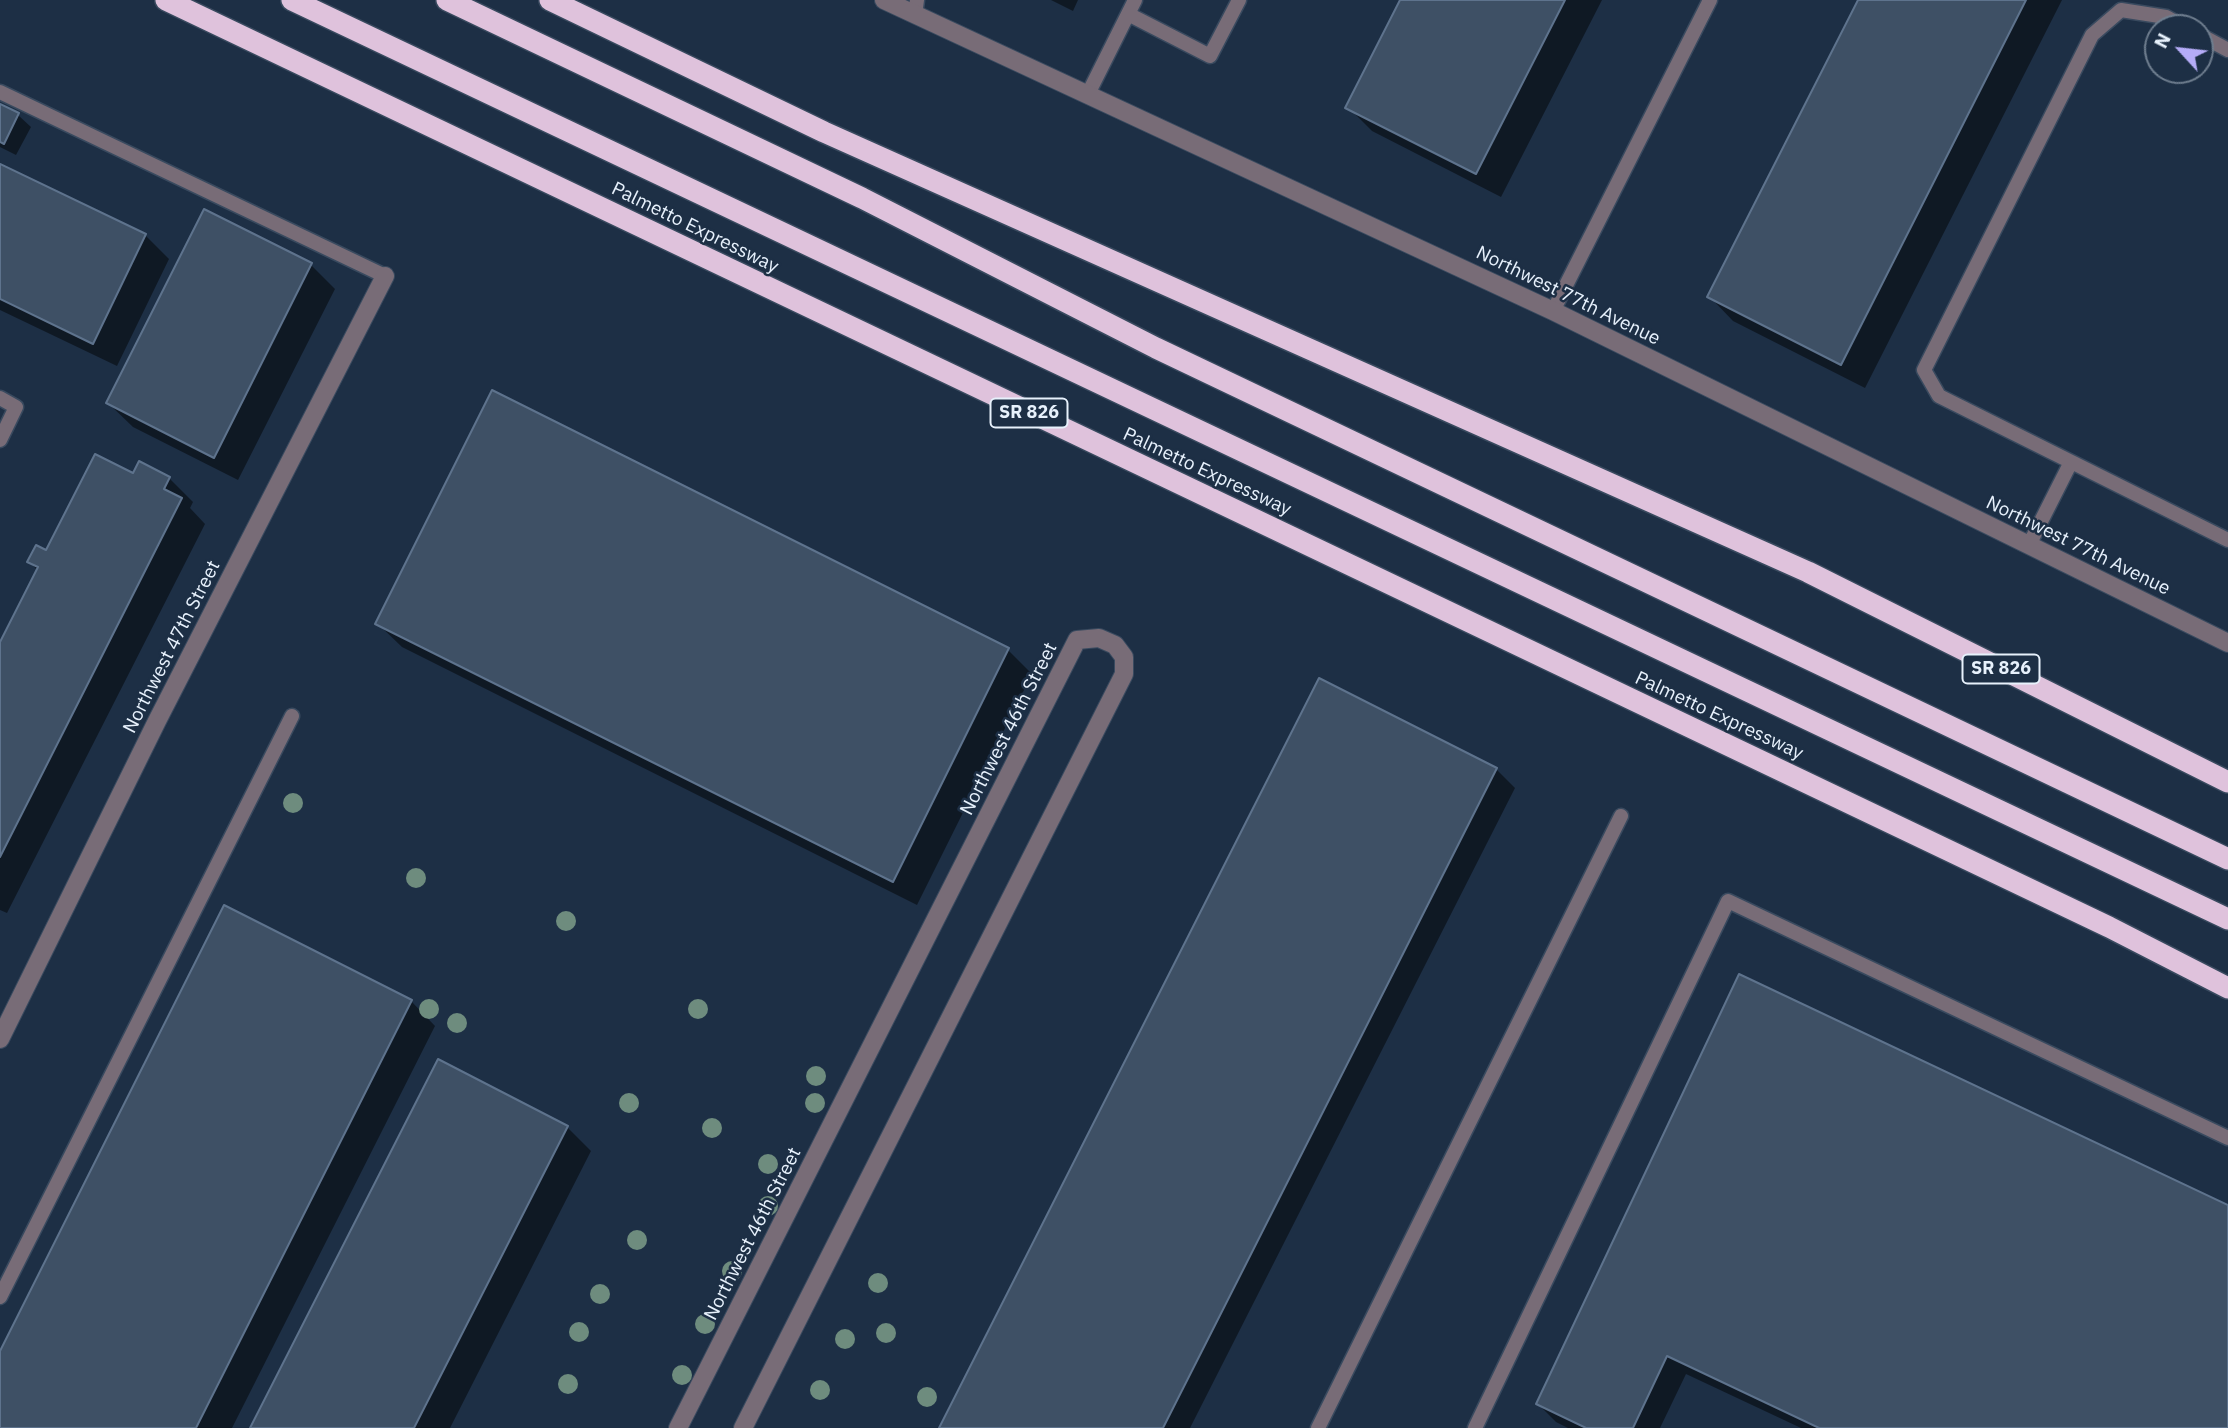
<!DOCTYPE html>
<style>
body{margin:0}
#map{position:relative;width:2228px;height:1428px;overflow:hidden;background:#1d2f45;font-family:"IBM Plex Sans",sans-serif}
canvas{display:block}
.north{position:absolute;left:2144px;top:14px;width:70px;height:70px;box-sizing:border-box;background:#1d2f45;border:2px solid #6e7d8e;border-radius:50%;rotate:297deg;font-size:19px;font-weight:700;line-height:28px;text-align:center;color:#e7f1fc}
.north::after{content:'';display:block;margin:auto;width:24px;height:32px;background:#b5acf8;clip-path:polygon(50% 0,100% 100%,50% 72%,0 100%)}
</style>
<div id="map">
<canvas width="2228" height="1428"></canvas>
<div class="north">N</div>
</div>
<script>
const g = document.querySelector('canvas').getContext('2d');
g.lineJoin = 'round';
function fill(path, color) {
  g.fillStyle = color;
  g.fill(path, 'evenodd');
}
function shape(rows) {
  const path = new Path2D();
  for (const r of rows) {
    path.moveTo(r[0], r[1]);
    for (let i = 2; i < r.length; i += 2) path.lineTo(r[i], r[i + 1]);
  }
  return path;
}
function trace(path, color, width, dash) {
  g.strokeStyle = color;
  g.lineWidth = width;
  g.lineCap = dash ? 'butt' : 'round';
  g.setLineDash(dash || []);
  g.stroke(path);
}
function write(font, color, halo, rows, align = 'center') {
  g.font = font + ' "IBM Plex Sans",sans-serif';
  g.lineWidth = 5;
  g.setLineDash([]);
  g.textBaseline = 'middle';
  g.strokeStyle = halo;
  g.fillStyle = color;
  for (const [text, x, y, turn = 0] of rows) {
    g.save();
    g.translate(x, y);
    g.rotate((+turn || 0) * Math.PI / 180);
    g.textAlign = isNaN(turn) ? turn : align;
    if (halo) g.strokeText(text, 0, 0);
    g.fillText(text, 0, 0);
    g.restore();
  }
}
fill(shape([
 [1051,0,1078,0,1073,11],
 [1402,0,1602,0,1501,197,1372,131,1348,107],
 [1860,0,2062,0,1865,388,1733,321,1709,296],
 [0,105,18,115,31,127,16,155,0,147],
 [0,166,145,235,169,259,117,366,0,310],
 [311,265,335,289,238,480,133,427,108,403],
 [493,392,1008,650,1032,674,917,905,402,647,377,623],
 [134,475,169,478,193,502,190,508,205,524,7,913,0,910,0,646,38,571,29,561,47,552],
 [1320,680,1496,769,1515,788,1190,1428,940,1428],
 [1740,976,2228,1207,2228,1428,1801,1428,1686,1374,1660,1428,1568,1428,1556,1422,1538,1404],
 [411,1001,435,1026,232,1428,0,1428,0,1354],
 [567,1127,591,1151,450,1428,252,1428]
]), '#0007');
const building = shape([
 [1400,0,1565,0,1476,174,1345,108,1400,0],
 [1858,0,2026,0,1841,365,1707,297,1858,0],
 [0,104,19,113,4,144,0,142,0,104],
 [0,164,146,234,93,344,0,299,0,164],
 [204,209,312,263,214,458,106,403,204,209],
 [492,390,1009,648,893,882,375,624,492,390],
 [95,454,133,473,139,461,170,477,164,489,182,498,0,857,0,642,38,567,27,562,36,545,46,550,95,454],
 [1319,678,1497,768,1163,1428,939,1428,1319,678],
 [224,905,412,1000,196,1428,0,1428,0,1351,224,905],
 [1739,974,2228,1205,2228,1428,1819,1428,1667,1356,1633,1428,1586,1428,1536,1404,1739,974],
 [438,1059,568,1126,414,1428,250,1428,438,1059]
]);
fill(building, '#3e5065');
trace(building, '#5e738d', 2);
const service = shape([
 [1128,14,1210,56,1239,0],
 [915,15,917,0],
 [2186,28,2166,17,2121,10,2092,35,1924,370,1939,396,2228,540],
 [2200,35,2228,50],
 [0,92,385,276],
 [1088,94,1135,0],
 [1553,311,1710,0],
 [0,398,16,407,0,440],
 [2029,545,2071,462],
 [0,1297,292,716],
 [1318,1428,1621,816],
 [1475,1428,1728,901,2228,1138]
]);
const minor = shape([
 [884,0,1553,311,2228,643],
 [0,1039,157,721,385,276],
 [678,1428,1077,640,1099,638,1115,645,1124,657,1124,674,743,1428]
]);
const motorway = shape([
 [166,0,2109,927,2228,988],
 [292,0,2228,919],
 [447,0,862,198,1156,348,2228,859],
 [550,0,824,132,1808,572,2228,782]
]);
trace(service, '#394a5f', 17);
trace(minor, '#394a5f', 20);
trace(motorway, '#394a5f', 24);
trace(service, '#786c77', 14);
trace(minor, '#786c77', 18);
trace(motorway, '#dfc2dc', 21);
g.fillStyle = '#6e8c7e';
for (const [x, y] of [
 [293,803],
 [416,878],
 [566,921],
 [429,1009],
 [698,1009],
 [457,1023],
 [816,1076],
 [629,1103],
 [815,1103],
 [712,1128],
 [768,1164],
 [768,1206],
 [637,1240],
 [732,1271],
 [878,1283],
 [600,1294],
 [705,1324],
 [579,1332],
 [886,1333],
 [845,1339],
 [682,1375],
 [568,1384],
 [820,1390],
 [927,1397]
]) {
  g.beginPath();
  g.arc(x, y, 10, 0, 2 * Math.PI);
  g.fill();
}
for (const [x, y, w] of [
 [1029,413,77],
 [2001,669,77]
]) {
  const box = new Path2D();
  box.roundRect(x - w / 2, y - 14.5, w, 29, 5);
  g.fillStyle = '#1d2f45';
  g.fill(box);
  trace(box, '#e7f1fc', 2);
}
write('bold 18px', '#e7f1fc', null, [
 ["SR 826",1029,413],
 ["SR 826",2001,669]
]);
write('19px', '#e7f1fc', '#1d2f45', [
 ["Palmetto Expressway",695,228,26],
 ["Northwest 77th Avenue",1568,296,26],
 ["Palmetto Expressway",1207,472,25],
 ["Northwest 77th Avenue",2078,546,26],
 ["Northwest 47th Street",172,647,-63],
 ["Palmetto Expressway",1719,716,25],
 ["Northwest 46th Street",1009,729,-63],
 ["Northwest 46th Street",753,1234,-63]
]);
</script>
